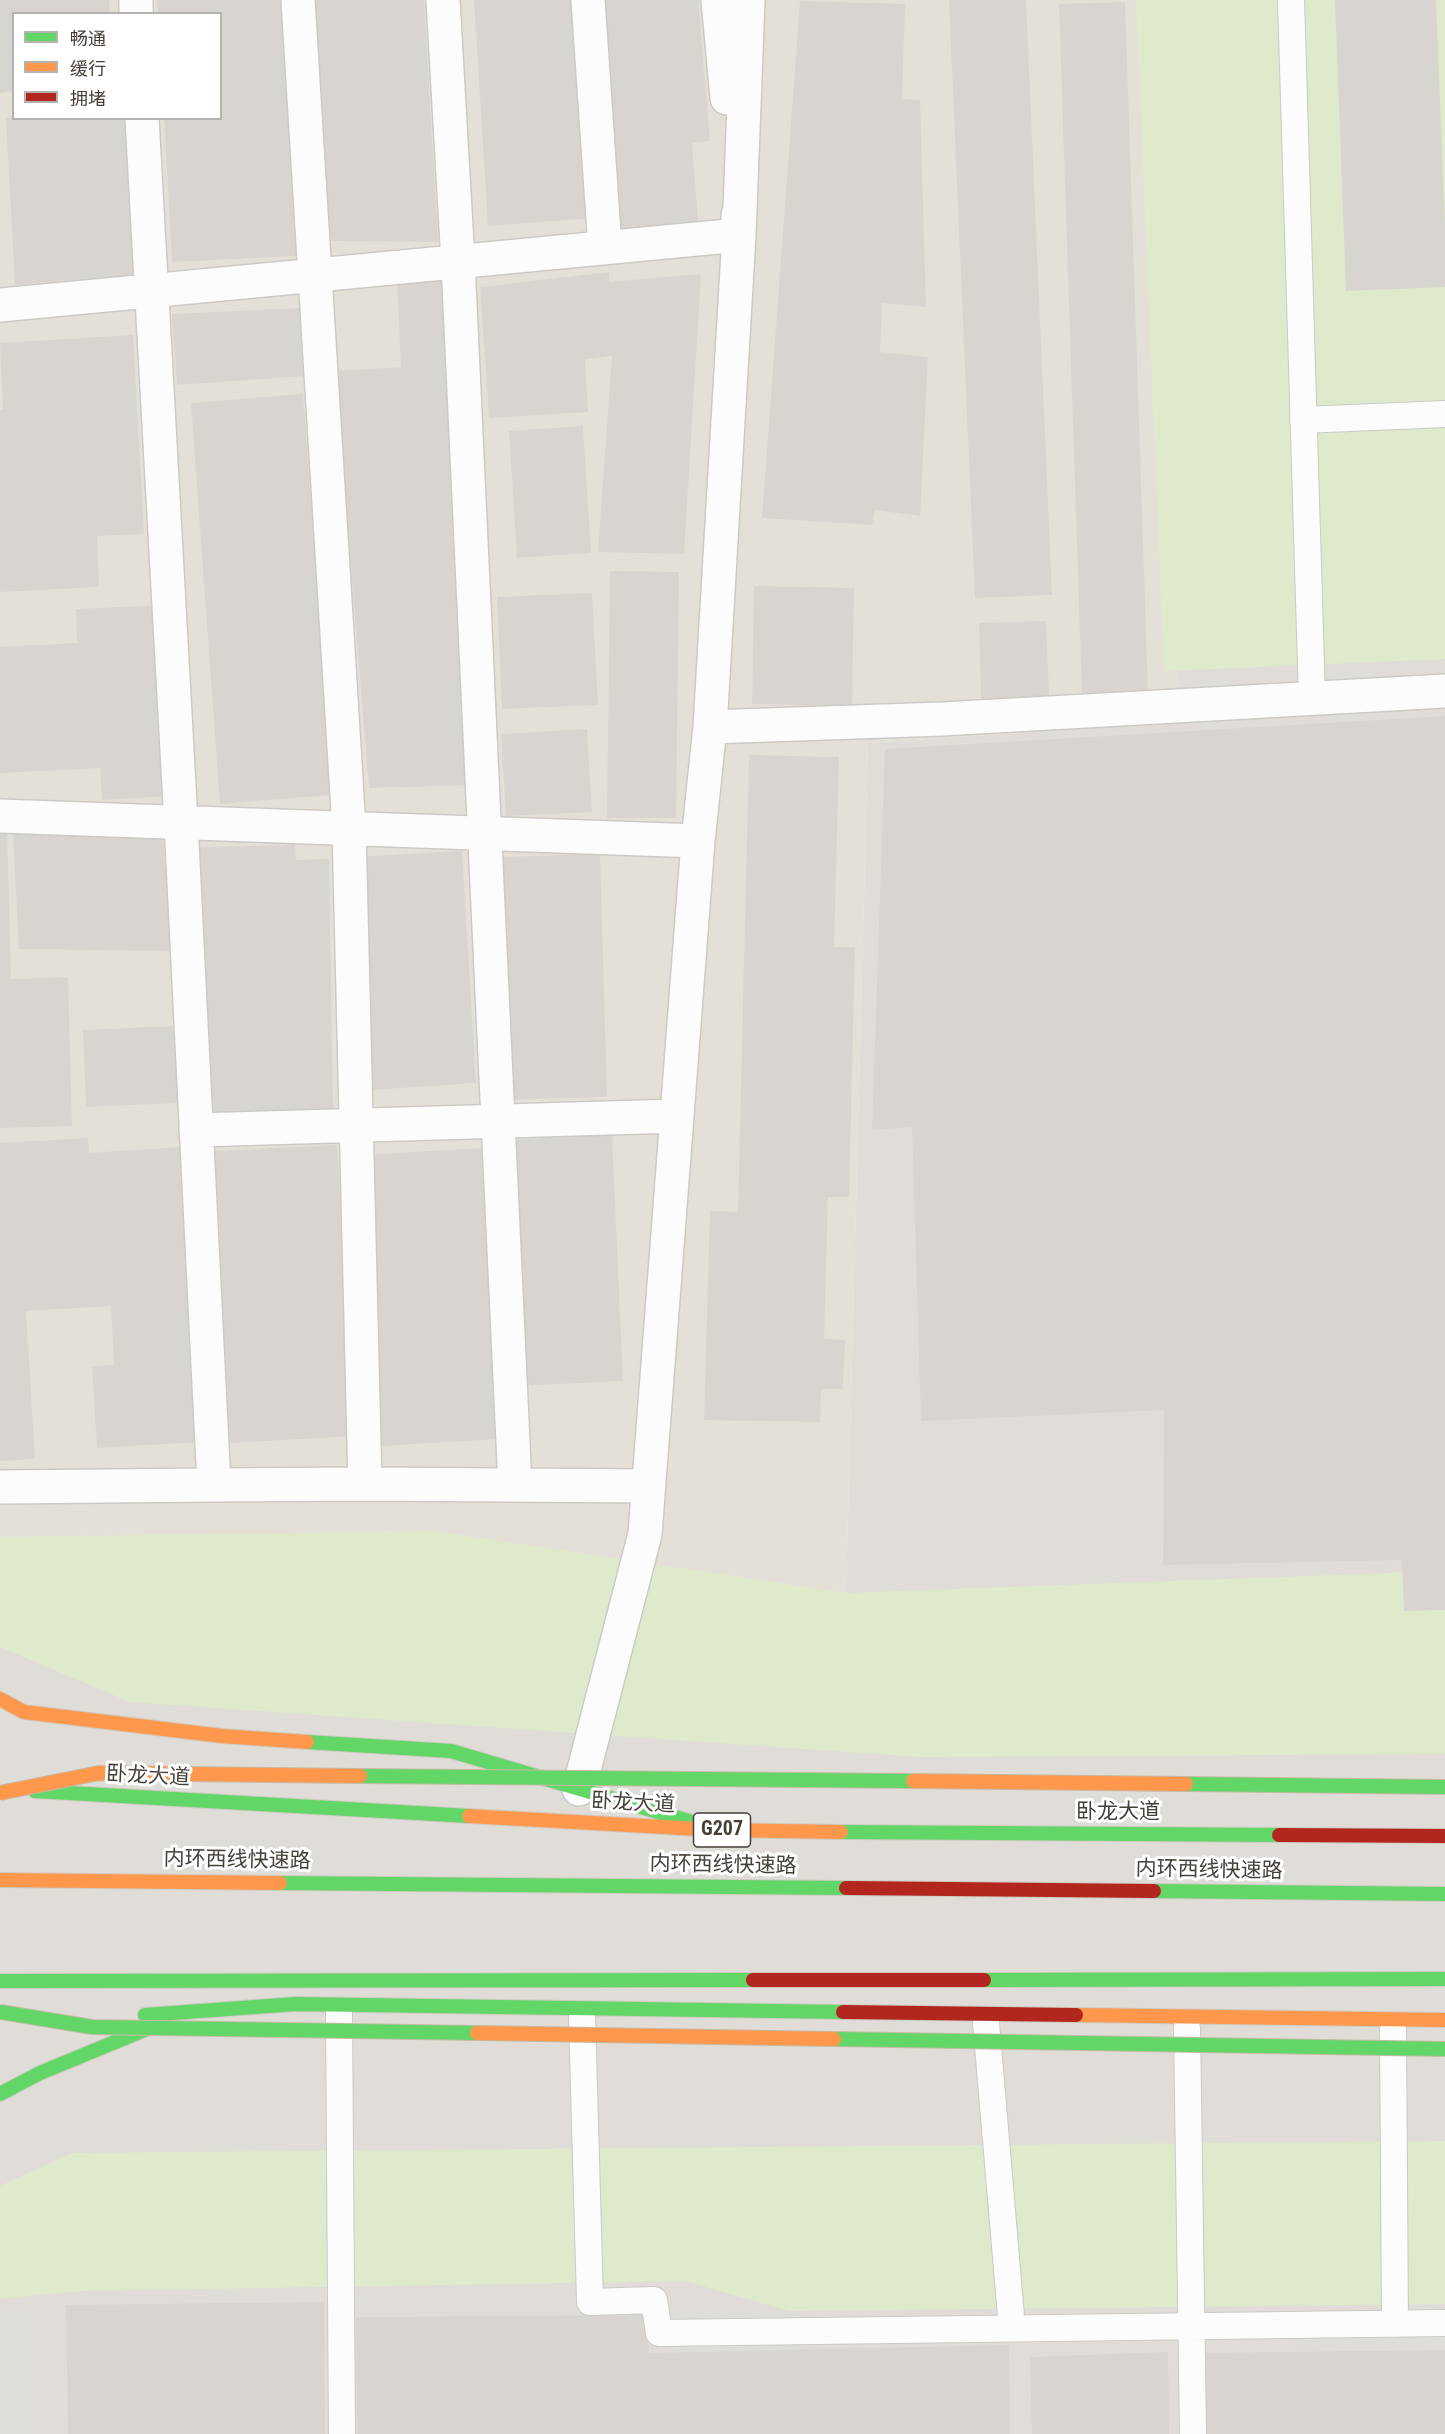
<!DOCTYPE html>
<meta charset="utf-8">
<style>
body{margin:0}
#map{position:relative;width:1445px;height:2434px;overflow:hidden;background:#f0eeea;font-family:"Roboto Condensed","Noto Sans SC",sans-serif}
canvas{display:block}
.legend{position:absolute;left:12px;top:12px;width:210px;height:108px;box-sizing:border-box;background:#fff;border:2px solid #b5b2af;margin:0;padding:8px 10px;list-style:none;font-size:18px;color:#463f37}
.legend li{display:flex;align-items:center;gap:12px;height:30px}
.legend b{width:30px;border:2px solid #b5b2af}
</style>
<div id="map">
<canvas width="1445" height="2434"></canvas>
<ul class="legend">
<li><b style="height:8px;background:#63d668"></b>畅通</li>
<li><b style="height:8px;background:#ff974d"></b>缓行</li>
<li><b style="height:8px;background:#b3261e"></b>拥堵</li>
</ul>
</div>
<script>
const g = document.querySelector('canvas').getContext('2d');
g.lineJoin = 'round';
function fill(path, color) {
  g.fillStyle = color;
  g.fill(path, 'evenodd');
}
function shape(rows) {
  const path = new Path2D();
  for (const r of rows) {
    path.moveTo(r[0], r[1]);
    for (let i = 2; i < r.length; i += 2) path.lineTo(r[i], r[i + 1]);
  }
  return path;
}
function trace(path, color, width, dash) {
  g.strokeStyle = color;
  g.lineWidth = width;
  g.lineCap = dash ? 'butt' : 'round';
  g.setLineDash(dash || []);
  g.stroke(path);
}
function write(font, color, halo, rows, align = 'center') {
  g.font = font + ' "Roboto Condensed","Noto Sans SC",sans-serif';
  g.lineWidth = 6;
  g.setLineDash([]);
  g.textBaseline = 'middle';
  g.strokeStyle = halo;
  g.fillStyle = color;
  for (const [text, x, y, turn = 0] of rows) {
    g.save();
    g.translate(x, y);
    g.rotate((+turn || 0) * Math.PI / 180);
    g.textAlign = isNaN(turn) ? turn : align;
    if (halo) g.strokeText(text, 0, 0);
    g.fillText(text, 0, 0);
    g.restore();
  }
}
fill(shape([
 [0,0,1162,0,1180,722,868,743,846,1593,434,1531,0,1537],
 [14,14,220,14,220,118,14,118]
]), '#e4e0d8');
fill(shape([
 [1162,0,1445,0,1445,2434,0,2434,0,1537,434,1531,846,1593,868,743,1180,722]
]), '#e0ddd8');
fill(shape([
 [1136,0,1445,0,1445,659,1164,671],
 [434,1531,846,1593,1445,1571,1445,1754,920,1757,130,1702,0,1647,0,1537],
 [1445,2141,1445,2304,789,2311,685,2281,80,2291,0,2299,0,2186,72,2153]
]), '#dfe9cb');
fill(shape([
 [45,2313,47,2434,0,2434,0,2314]
]), '#dfddda');
fill(shape([
 [0,0,109,0,110,14,14,14,14,91,0,93],
 [157,0,282,0,298,256,172,262,164,118,220,118,220,14,158,14],
 [313,0,424,0,438,242,329,241],
 [474,0,576,0,593,218,488,226],
 [600,0,698,0,710,141,692,143,699,235,620,242],
 [949,0,1026,0,1052,595,975,598],
 [1335,0,1436,0,1445,226,1445,287,1346,291],
 [800,1,905,4,902,99,920,100,926,307,882,303,880,352,928,357,920,516,875,510,872,525,762,518],
 [1125,2,1148,693,1082,695,1059,4],
 [14,117,128,118,140,274,15,285,6,118],
 [609,272,609,282,701,274,684,554,598,552,612,356,585,359,588,412,489,418,480,287],
 [449,277,475,785,369,788,335,371,401,367,397,280],
 [300,308,305,376,177,385,172,314],
 [133,335,144,534,97,536,99,587,0,592,0,410,3,409,0,343],
 [303,394,332,795,220,804,191,403],
 [583,426,591,553,517,558,509,431],
 [610,571,679,572,676,818,607,818],
 [754,586,854,588,852,706,752,704],
 [592,593,598,705,502,709,497,597],
 [164,605,173,796,102,800,100,768,0,773,0,647,77,643,76,609],
 [1046,621,1049,696,981,699,979,623],
 [1445,716,1445,1610,1404,1611,1402,1560,1163,1565,1164,1410,921,1421,912,1127,872,1130,885,749],
 [587,729,592,812,506,816,501,734],
 [749,755,839,757,834,947,855,947,849,1197,828,1197,824,1339,845,1340,843,1389,821,1389,820,1422,704,1420,710,1211,738,1212],
 [0,828,7,828,11,979,68,977,72,1126,0,1128],
 [13,833,163,835,172,951,19,949],
 [295,845,296,860,329,859,333,1110,213,1111,197,847],
 [462,851,476,1083,370,1090,355,857],
 [600,854,607,1097,506,1100,499,857],
 [175,1026,178,1103,86,1107,83,1030],
 [612,1135,623,1381,518,1386,506,1140],
 [88,1138,89,1153,181,1147,200,1442,97,1448,92,1366,114,1365,111,1306,26,1311,35,1459,0,1461,0,1143],
 [337,1145,353,1436,230,1443,215,1151],
 [481,1148,498,1439,382,1446,364,1155],
 [324,2302,325,2434,68,2434,66,2305],
 [646,2315,649,2353,1009,2345,1010,2434,357,2434,356,2317],
 [1445,2350,1445,2434,1204,2434,1203,2353],
 [1168,2352,1169,2434,1032,2434,1030,2357]
]), '#d8d5d1');
const lane = shape([
 [1291,0,1312,699],
 [1303,420,1445,414],
 [339,2014,342,2434],
 [582,2016,590,2302,654,2300,659,2333,1445,2323],
 [986,2023,1012,2328],
 [1187,2028,1193,2434],
 [1393,2030,1395,2324]
]);
const street = shape([
 [136,0,136,14],
 [443,0,458,262,515,1485],
 [588,0,605,248],
 [718,0,727,98],
 [0,305,739,235,738,215],
 [710,727,942,719,1445,691],
 [0,816,698,841],
 [196,1130,677,1116],
 [365,1484,649,1486],
 [214,1485,365,1484,349,828,298,0],
 [0,1487,214,1485,181,822,142,118],
 [579,1789,645,1534,698,841,710,727,739,235,748,0]
]);
const fast = shape([
 [307,1742,451,1751,692,1822],
 [35,1791,469,1816],
 [841,1832,1279,1835],
 [280,1883,846,1888],
 [1154,1891,1445,1894],
 [984,1980,1445,1979],
 [0,1981,753,1980],
 [145,2015,296,2004,843,2012],
 [0,2094,40,2073,149,2028]
]);
const slow = shape([
 [0,1699,24,1712,222,1736,307,1742],
 [469,1816,717,1830,841,1832],
 [0,1880,280,1883],
 [1076,2015,1445,2020]
]);
const jam = shape([
 [1279,1835,1445,1836],
 [846,1888,1154,1891],
 [753,1980,984,1980],
 [843,2012,1076,2015]
]);
trace(lane, '#cccac6', 28);
trace(street, '#cccac6', 36);
trace(fast, '#cfcbc1', 16);
trace(slow, '#cfcbc1', 16);
trace(jam, '#cfcbc1', 16);
trace(lane, '#fdfcfc', 26);
trace(street, '#fdfcfc', 33);
trace(fast, '#63d668', 14);
trace(slow, '#ff974d', 14);
trace(jam, '#b3261e', 14);
const fastBridge = shape([
 [360,1776,913,1781],
 [1186,1784,1445,1787],
 [0,2012,92,2027,477,2033],
 [834,2039,1445,2049]
]);
const slowBridge = shape([
 [913,1781,1186,1784],
 [0,1793,99,1773,360,1776],
 [477,2033,834,2039]
]);
trace(fastBridge, '#c7baa6', 16, []);
trace(slowBridge, '#c7baa6', 16, []);
trace(fastBridge, '#63d668', 14);
trace(slowBridge, '#ff974d', 14);
for (const [x, y, w] of [
 [722,1830,57]
]) {
  const box = new Path2D();
  box.roundRect(x - w / 2, y - 17, w, 34, 4.5);
  g.fillStyle = '#fff';
  g.fill(box);
  trace(box, '#463f37', 1.5);
}
write('bold 20px', '#463f37', null, [
 ["G207",722,1830]
]);
write('21px', '#463f37', '#fff', [
 ["卧龙大道",148,1777,3],
 ["卧龙大道",633,1804,3],
 ["卧龙大道",1118,1813],
 ["内环西线快速路",237,1861,1],
 ["内环西线快速路",723,1866,1],
 ["内环西线快速路",1209,1871,1]
]);
</script>
